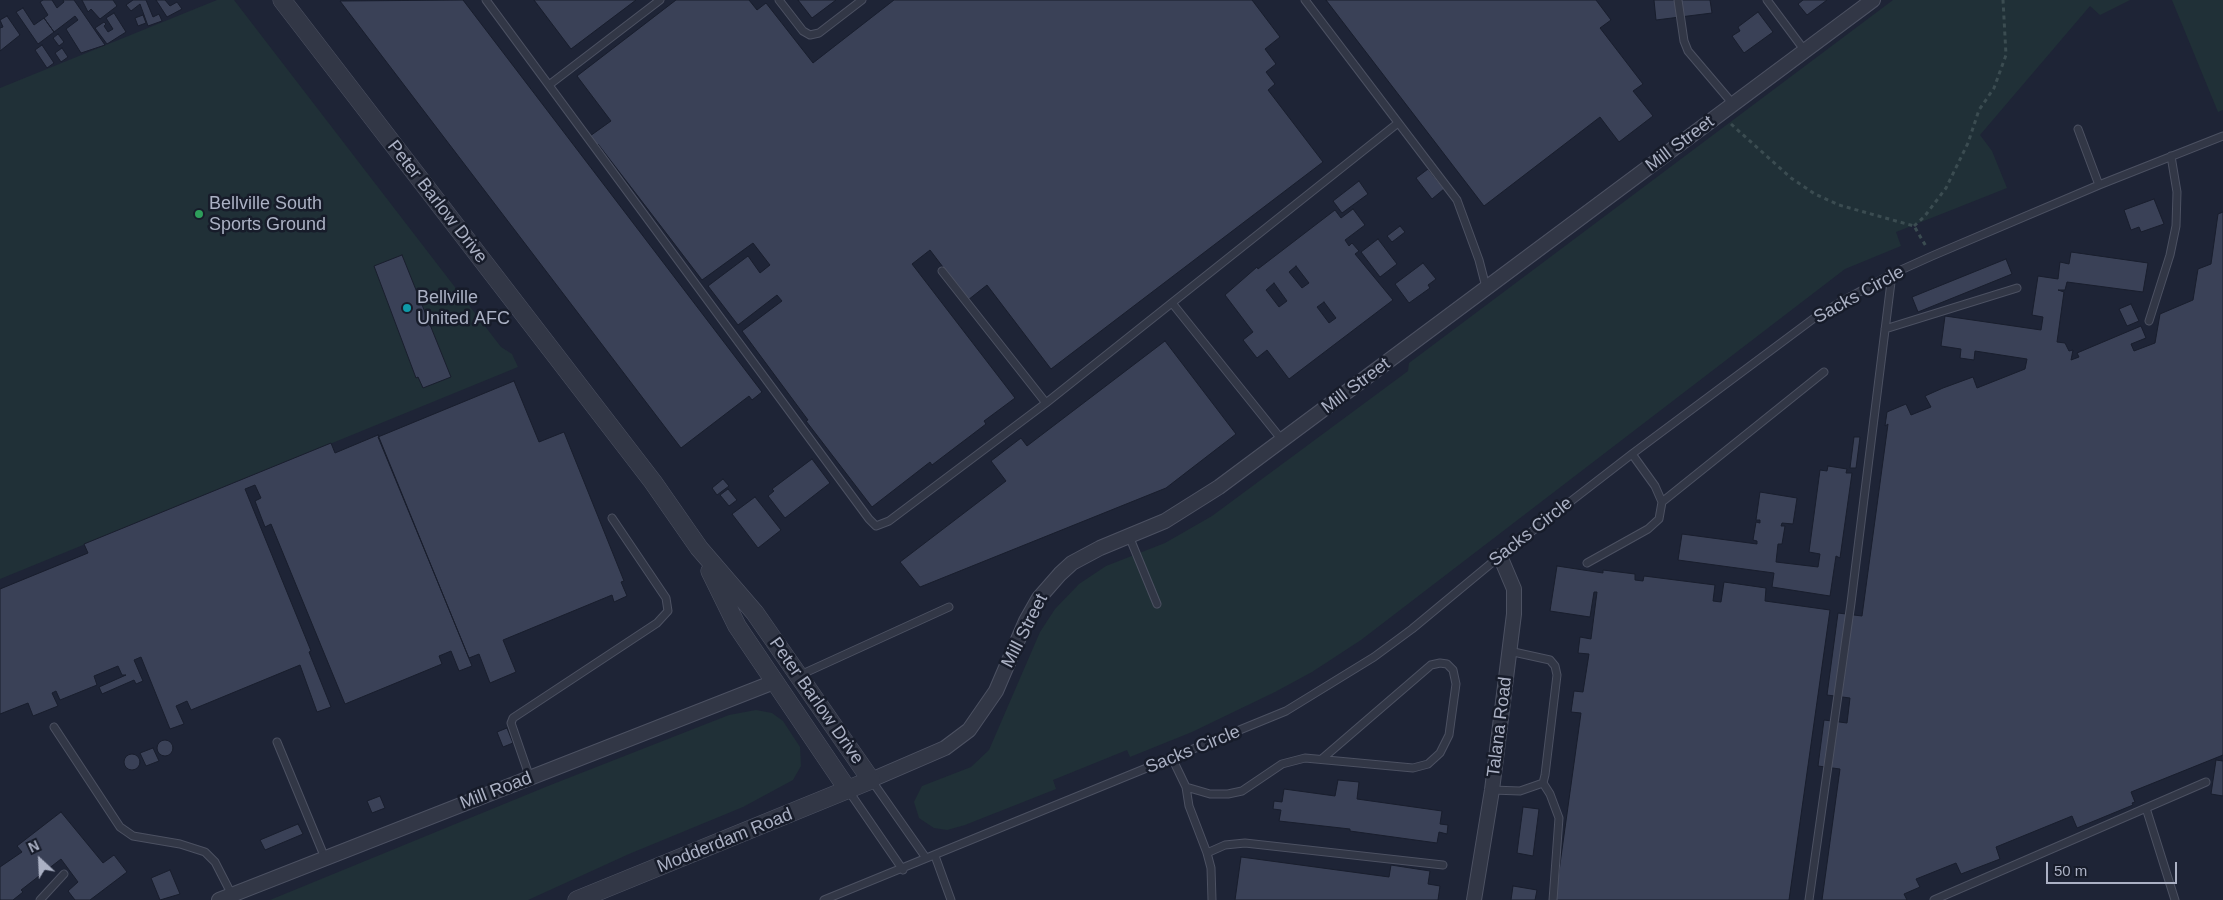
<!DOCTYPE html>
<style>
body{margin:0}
#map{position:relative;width:2223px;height:900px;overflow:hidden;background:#1e2436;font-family:Arial,sans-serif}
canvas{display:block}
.north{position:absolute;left:15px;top:835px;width:50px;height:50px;-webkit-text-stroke:4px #171c2a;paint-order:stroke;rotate:335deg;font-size:14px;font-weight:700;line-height:20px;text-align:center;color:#abb1c4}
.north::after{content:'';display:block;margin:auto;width:18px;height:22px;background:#abb1c4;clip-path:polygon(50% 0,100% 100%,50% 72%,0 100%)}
.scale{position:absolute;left:2046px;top:862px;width:131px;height:22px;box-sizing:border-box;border:2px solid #abb1c4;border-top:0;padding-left:6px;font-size:15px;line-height:18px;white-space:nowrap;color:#abb1c4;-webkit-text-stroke:4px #171c2a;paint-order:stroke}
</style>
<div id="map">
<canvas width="2223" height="900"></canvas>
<div class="north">N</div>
<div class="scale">50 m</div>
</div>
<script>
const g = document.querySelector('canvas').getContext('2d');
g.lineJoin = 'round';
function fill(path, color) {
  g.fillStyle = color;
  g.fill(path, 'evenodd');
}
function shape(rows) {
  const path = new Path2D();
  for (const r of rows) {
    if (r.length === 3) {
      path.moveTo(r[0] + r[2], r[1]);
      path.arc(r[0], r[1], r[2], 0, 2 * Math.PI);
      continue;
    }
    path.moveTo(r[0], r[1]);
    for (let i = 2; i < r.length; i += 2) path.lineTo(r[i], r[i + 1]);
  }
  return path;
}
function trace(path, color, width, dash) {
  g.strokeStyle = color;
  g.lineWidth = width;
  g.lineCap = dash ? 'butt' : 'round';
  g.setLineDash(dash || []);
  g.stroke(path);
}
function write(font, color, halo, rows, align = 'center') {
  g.font = font + ' Arial,sans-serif';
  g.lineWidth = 5;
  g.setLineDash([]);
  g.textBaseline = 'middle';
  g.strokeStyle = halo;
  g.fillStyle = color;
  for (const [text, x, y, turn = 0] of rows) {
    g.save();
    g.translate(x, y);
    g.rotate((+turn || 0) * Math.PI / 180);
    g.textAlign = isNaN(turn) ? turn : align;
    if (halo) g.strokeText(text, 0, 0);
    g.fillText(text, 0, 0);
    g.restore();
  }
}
fill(shape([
 [217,0,234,0,501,347,512,354,518,367,0,579,0,88],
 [1893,0,2130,0,2100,15,2090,6,1980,135,1992,151,2007,188,1896,232,1901,246,1845,269,1361,640,1312,672,1275,692,1192,732,1130,757,1127,750,1053,780,1056,789,965,825,947,830,934,828,919,818,914,802,922,786,971,767,989,750,1040,632,1055,609,1079,584,1106,566,1165,543,1212,516,1408,371,1409,363],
 [2172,0,2223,0,2223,110,2218,112],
 [756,710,772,713,783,721,800,747,801,766,793,780,743,807,629,854,528,900,270,900,548,786,729,715]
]), '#203037');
const building = shape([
 [43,0,52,0,57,8,64,2,63,0,74,0,105,45,81,53,66,29,78,20,75,16,54,32,44,18,48,15,40,2,43,0],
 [82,0,113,0,117,6,100,19,91,9,88,12,82,0],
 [133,0,146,0,153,17,159,14,162,21,148,26,140,4,131,11,126,5,133,0],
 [156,0,165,0,170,6,177,2,182,9,167,17,156,0],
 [463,0,762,392,752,400,749,396,681,448,340,1,463,0],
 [534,0,636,0,571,49,534,0],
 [676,0,749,0,757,10,766,3,813,63,894,0,1252,0,1280,37,1265,49,1276,64,1266,72,1275,84,1268,90,1323,162,1051,369,987,285,968,300,930,250,912,264,1015,398,984,421,986,424,932,465,930,462,872,507,806,421,808,420,742,331,782,301,777,295,738,325,708,286,748,256,760,273,770,265,753,243,702,280,598,144,597,145,590,136,611,121,577,76,676,0],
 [798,0,836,0,812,18,798,0],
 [1326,0,1596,0,1611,20,1600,28,1643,84,1633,91,1653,116,1619,142,1600,117,1484,206,1326,0],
 [1654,0,1710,0,1712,13,1656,20,1654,0],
 [1803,0,1827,0,1807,15,1798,4,1803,0],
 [23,8,34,25,44,18,54,32,38,44,16,12,23,8],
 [1758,12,1773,32,1744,53,1732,36,1740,31,1738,27,1758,12],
 [114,13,126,32,107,44,95,28,104,22,106,24,104,26,108,32,113,29,106,18,114,13],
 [143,15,146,23,138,26,135,18,143,15],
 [7,16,20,35,0,51,0,28,3,27,0,20,7,16],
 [58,34,64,42,59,46,53,38,58,34],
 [42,45,54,63,47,68,35,50,42,45],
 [62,48,68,57,61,62,55,53,62,48],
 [1428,169,1444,189,1432,199,1416,178,1428,169],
 [1359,181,1368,194,1342,213,1333,201,1359,181],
 [2154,199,2164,224,2141,232,2139,227,2131,230,2124,210,2154,199],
 [1353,209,1365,225,1345,240,1349,246,1352,243,1359,251,1355,254,1393,300,1289,379,1267,350,1257,358,1243,340,1253,332,1225,295,1257,267,1258,269,1335,210,1341,218,1353,209],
 [1296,266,1309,283,1302,288,1289,272,1296,266],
 [1274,283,1287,301,1279,307,1266,290,1274,283],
 [1324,302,1336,318,1329,323,1317,307,1324,302],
 [2223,212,2223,755,2131,792,2135,802,2132,803,2133,805,2077,828,2072,816,1996,847,2000,859,1961,874,1956,863,1916,879,1920,887,1904,894,1907,900,1822,900,1840,769,1818,766,1824,720,1847,723,1850,698,1827,695,1838,613,1862,616,1888,424,1885,426,1887,412,1906,404,1911,415,1931,407,1925,396,1943,388,1973,377,1977,388,2025,369,2027,359,1975,351,1974,360,1960,358,1961,349,1941,346,1945,316,2041,330,2043,317,2032,315,2038,276,2058,279,2060,262,2069,264,2071,252,2148,263,2143,292,2067,282,2065,290,2058,290,2064,292,2057,342,2065,343,2069,351,2073,350,2071,360,2079,357,2077,353,2141,326,2146,338,2131,344,2134,351,2155,343,2160,314,2193,300,2198,269,2211,264,2218,214,2223,212],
 [1400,226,1405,232,1392,242,1387,236,1400,226],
 [1378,239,1397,264,1380,277,1361,252,1378,239],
 [402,255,451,377,423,388,418,377,416,378,374,266,402,255],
 [2006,259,2012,274,1918,312,1912,297,2006,259],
 [1423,263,1436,279,1428,285,1430,288,1409,303,1395,284,1423,263],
 [2131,304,2139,321,2127,326,2119,309,2131,304],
 [1165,341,1236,434,1166,488,920,587,900,562,1006,481,991,461,1021,438,1027,446,1165,341],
 [514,381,539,442,564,432,624,581,621,582,627,596,614,602,612,595,503,640,516,672,490,683,479,654,469,658,378,437,514,381],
 [378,435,472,666,459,671,451,651,439,656,442,664,345,704,271,524,265,527,255,501,261,498,255,485,245,489,311,651,309,652,331,707,317,712,300,665,191,710,187,701,176,706,184,724,170,729,141,657,134,660,143,681,136,684,134,680,102,694,99,687,126,675,122,675,118,666,94,676,97,685,60,700,56,691,52,693,58,706,33,716,28,703,0,714,0,589,88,553,84,544,331,443,335,453,378,435],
 [1854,437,1860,437,1856,468,1850,468,1854,437],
 [812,459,830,483,785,518,768,496,774,491,772,489,812,459],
 [1828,466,1847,469,1846,473,1852,473,1840,558,1836,556,1830,596,1772,587,1774,573,1678,560,1682,534,1757,544,1757,541,1753,540,1756,522,1760,523,1760,520,1756,520,1760,492,1797,498,1793,524,1782,523,1781,526,1785,526,1782,544,1778,544,1776,562,1818,567,1820,554,1809,552,1820,470,1827,471,1828,466],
 [723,479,729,486,717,495,712,488,723,479],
 [728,489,737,500,729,506,720,495,728,489],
 [755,497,781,530,758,548,732,514,755,497],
 [1557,566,1603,573,1603,570,1635,574,1635,580,1643,581,1644,576,1715,585,1713,601,1721,602,1724,582,1766,588,1765,601,1830,610,1789,900,1555,900,1581,713,1571,712,1574,691,1583,692,1589,654,1578,653,1580,637,1591,639,1597,592,1594,592,1590,617,1550,611,1557,566],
 [507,728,513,743,503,747,497,732,507,728],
 [165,748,8],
 [153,748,159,761,146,766,140,753,153,748],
 [132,762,8],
 [2216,760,2223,761,2223,796,2211,794,2216,760],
 [1338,780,1359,782,1357,799,1442,811,1440,824,1448,825,1447,834,1439,832,1437,843,1350,831,1350,829,1279,821,1281,810,1273,809,1274,801,1282,802,1284,789,1335,796,1338,780],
 [380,796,385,808,372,813,367,801,380,796],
 [1523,807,1539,809,1533,856,1517,853,1523,807],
 [61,812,103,863,114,855,127,872,90,900,75,900,68,891,78,882,61,859,21,890,23,892,13,900,0,900,0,867,22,852,17,846,61,812],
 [298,824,303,834,265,850,260,840,298,824],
 [1241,857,1389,877,1391,865,1430,871,1428,884,1440,886,1438,900,1235,900,1241,857],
 [170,870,180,894,160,900,151,878,170,870],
 [1513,886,1537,890,1535,900,1511,900,1513,886]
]);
fill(building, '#3a4157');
trace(building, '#191e2d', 1);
const service = shape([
 [486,0,869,519,876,526,889,521,1046,403,1398,123],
 [779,0,803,31,810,35,819,33,862,0],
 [1305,0,1457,200,1479,260,1486,287],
 [1678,0,1684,41,1688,51,1733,104],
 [1767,0,1805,51],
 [549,85,660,0],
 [2078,129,2099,185],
 [942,271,1046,403],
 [1172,303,1282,440],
 [2149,321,2170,255,2176,226,2177,192,2171,156],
 [1885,329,2017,288],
 [1662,502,1824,372],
 [1129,536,1157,604],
 [1587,563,1648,529,1659,519,1662,502,1655,486,1632,454],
 [798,676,949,607],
 [54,727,120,827,133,836,180,844,205,852,215,862,232,895],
 [277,742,325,858],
 [1172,758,1186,787,1189,806,1207,853,1211,868,1212,900],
 [530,778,511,723,513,718,657,623,668,611,666,598,612,518],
 [872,781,926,858],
 [1543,783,1550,794,1559,818,1553,900],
 [1186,787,1210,794,1228,794,1242,791,1282,764,1305,758,1413,768,1428,764,1440,753,1449,735,1456,684,1453,670,1447,664,1440,663,1431,665,1323,758],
 [848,790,903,870],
 [1492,790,1520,791,1543,783,1545,775,1557,675,1555,666,1550,660,1509,651],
 [2146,808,2175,900],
 [1207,853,1225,845,1245,843,1443,865],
 [935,856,951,900],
 [40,900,64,874],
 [824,900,1286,711,1374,657,1412,629,1500,556,1632,454,1817,316,1839,303,1892,274,1932,256,2099,185,2223,136],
 [1809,900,1851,603,1892,274],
 [1934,900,2206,782]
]);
const minor = shape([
 [871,780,945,748,969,730,996,691,1026,621,1039,598,1060,574,1072,563,1100,548,1165,521,1219,487,1873,0],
 [219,900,774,682],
 [1474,900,1492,790,1514,614,1514,589,1500,556]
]);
const tertiary = shape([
 [282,0,653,482,699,548,755,613,871,780,577,900],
 [710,571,737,626,848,790]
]);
trace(service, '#4c5162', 9);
trace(minor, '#4c5162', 16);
trace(tertiary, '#4c5162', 19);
trace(shape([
 [1731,124,1791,178,1815,194,1839,205,1914,226,1927,248],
 [1914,226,1924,217,1946,188,1968,143,1979,110,1994,88,2006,55,2003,0]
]), '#3b4c51', 3, [4, 4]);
trace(service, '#323746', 7);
trace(minor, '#323746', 14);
trace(tertiary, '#323746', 18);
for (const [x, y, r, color] of [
 [199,214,5,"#2e9e5b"],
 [407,308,5,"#0f9aa8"]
]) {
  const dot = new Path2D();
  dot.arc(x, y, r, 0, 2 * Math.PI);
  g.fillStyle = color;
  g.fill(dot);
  trace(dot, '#171c2a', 2);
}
write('18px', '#abb1c4', '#171c2a', [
 ["Mill Street",1680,144,-37],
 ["Peter Barlow Drive",437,202,52],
 ["Sacks Circle",1859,295,-29],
 ["Mill Street",1356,386,-37],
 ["Sacks Circle",1531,532,-38],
 ["Mill Street",1025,631,-63],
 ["Peter Barlow Drive",816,701,55],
 ["Talana Road",1500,727,-83],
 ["Sacks Circle",1193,750,-22],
 ["Mill Road",496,791,-21],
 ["Modderdam Road",725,841,-22]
]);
write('18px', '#abb1c4', '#171c2a', [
 ["Bellville South",209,204],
 ["Sports Ground",209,225],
 ["Bellville",417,298],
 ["United AFC",417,319]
], 'left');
</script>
